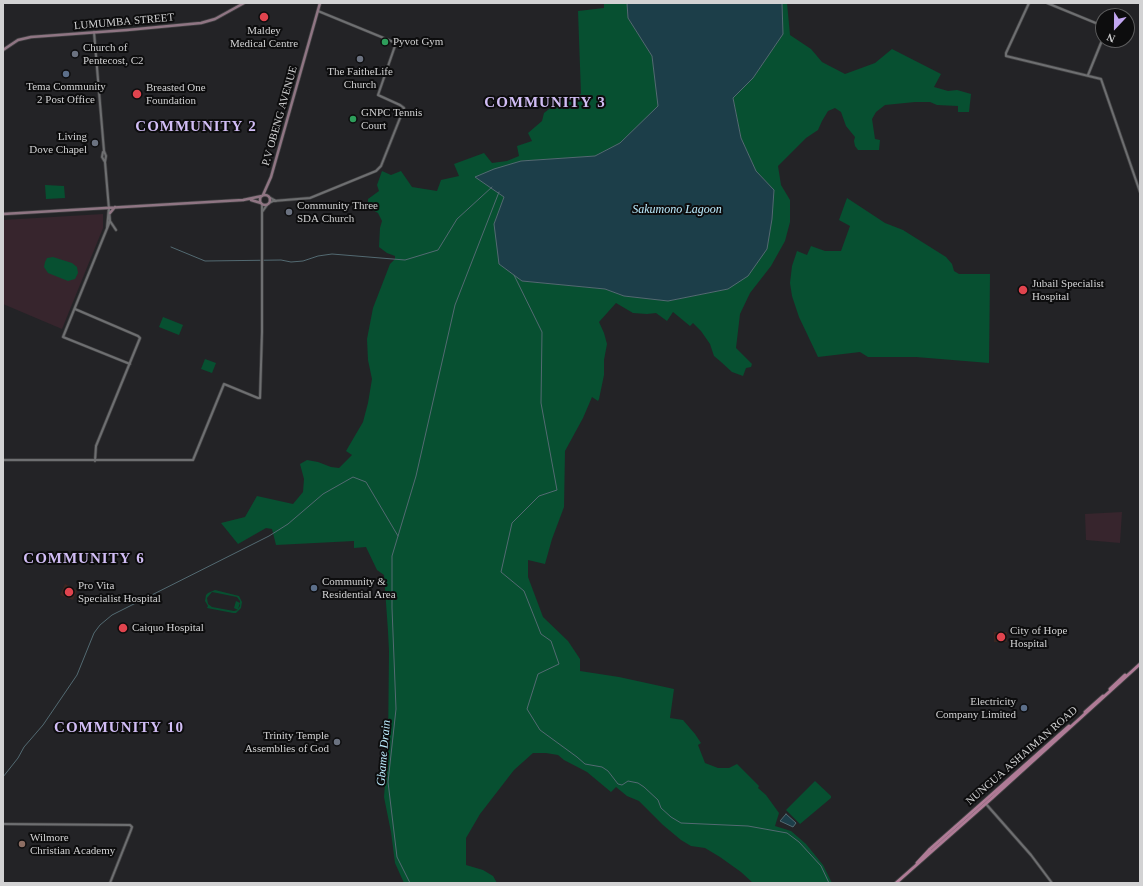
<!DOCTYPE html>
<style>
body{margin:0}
#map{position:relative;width:1143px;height:886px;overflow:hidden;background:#232326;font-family:Georgia,serif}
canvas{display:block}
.frame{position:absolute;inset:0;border:4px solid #d2d2d3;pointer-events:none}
.north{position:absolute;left:1095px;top:8px;width:40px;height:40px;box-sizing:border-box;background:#0d0d0e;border:1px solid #5c5c5d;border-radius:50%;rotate:202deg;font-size:11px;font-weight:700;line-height:16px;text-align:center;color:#d2d2d3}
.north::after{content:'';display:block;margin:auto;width:14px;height:18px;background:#c3a7f2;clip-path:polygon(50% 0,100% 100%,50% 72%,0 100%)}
</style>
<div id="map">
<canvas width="1143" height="886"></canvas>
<div class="frame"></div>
<div class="north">N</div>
</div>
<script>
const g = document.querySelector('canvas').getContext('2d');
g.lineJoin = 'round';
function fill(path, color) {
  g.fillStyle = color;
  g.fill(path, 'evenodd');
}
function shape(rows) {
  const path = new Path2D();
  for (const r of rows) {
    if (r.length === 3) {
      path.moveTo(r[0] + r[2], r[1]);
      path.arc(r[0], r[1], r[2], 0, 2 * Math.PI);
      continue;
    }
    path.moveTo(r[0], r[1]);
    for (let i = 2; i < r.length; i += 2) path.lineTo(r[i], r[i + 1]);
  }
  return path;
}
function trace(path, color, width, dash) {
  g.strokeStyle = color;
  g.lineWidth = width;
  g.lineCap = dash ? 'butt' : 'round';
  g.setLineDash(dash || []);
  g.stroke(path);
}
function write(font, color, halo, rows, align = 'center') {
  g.font = font + ' Georgia,serif';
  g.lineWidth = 4;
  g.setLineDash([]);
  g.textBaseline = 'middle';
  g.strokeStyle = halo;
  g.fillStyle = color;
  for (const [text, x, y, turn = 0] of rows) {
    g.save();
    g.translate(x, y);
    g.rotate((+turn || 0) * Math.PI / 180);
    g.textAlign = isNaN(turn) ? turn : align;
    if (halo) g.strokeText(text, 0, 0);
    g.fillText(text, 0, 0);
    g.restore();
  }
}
fill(shape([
 [103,214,103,228,62,329,3,304,3,220],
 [1122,512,1120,543,1086,540,1085,514]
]), '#37252d');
fill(shape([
 [65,584,77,590,73,600,60,595],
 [994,632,1007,632,1007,642,994,642]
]), '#392621');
fill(shape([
 [604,3,627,3,628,18,652,56,659,106,620,143,595,156,521,161,476,177,504,197,494,224,522,281,605,289,624,296,668,301,728,289,767,249,772,219,774,190,756,171,741,138,733,98,753,78,783,34,782,3,787,3,790,35,811,49,822,62,845,74,875,63,892,49,941,74,934,87,948,91,957,90,971,94,969,112,958,112,958,106,937,105,930,102,915,102,885,105,876,112,872,119,875,139,880,140,879,150,858,150,855,146,854,141,855,137,846,126,841,112,835,108,828,111,822,121,818,130,806,138,778,166,781,185,790,200,790,222,785,241,771,266,750,293,740,314,736,348,752,364,751,367,746,368,743,376,732,372,720,361,714,356,710,344,701,331,693,323,690,326,673,312,667,321,656,313,647,314,633,313,616,303,599,322,604,333,607,344,604,360,604,375,599,399,598,401,592,397,583,418,565,451,564,507,552,539,545,564,528,560,528,577,543,617,568,641,580,659,580,671,619,677,674,689,670,718,683,720,695,734,701,743,698,745,705,763,718,768,729,768,737,764,759,786,758,788,766,795,779,813,775,826,791,831,806,844,823,865,832,883,753,883,741,872,720,857,705,848,691,846,681,840,663,825,639,801,627,796,616,787,611,792,587,772,564,760,558,755,546,753,533,753,514,770,480,814,466,838,466,865,483,870,493,876,497,883,404,883,395,863,391,832,384,797,388,747,389,651,388,631,384,575,377,570,366,547,354,548,354,541,276,545,272,529,266,528,238,544,221,523,245,517,257,496,293,504,303,492,304,479,300,464,307,460,318,462,331,467,339,468,352,455,346,451,363,422,368,403,372,379,368,360,367,339,373,308,390,264,395,259,395,256,387,253,379,247,380,228,382,221,378,213,371,209,368,204,368,199,379,191,377,185,382,171,391,175,401,171,412,187,437,191,441,180,459,176,454,164,484,153,492,163,507,161,519,156,517,146,532,141,528,133,542,121,544,113,558,102,581,94,578,11,604,8],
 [45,185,64,186,65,198,46,199],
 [847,198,885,223,903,230,946,257,952,264,954,271,959,274,990,274,989,363,916,357,868,357,860,352,818,357,799,317,792,296,790,283,792,266,797,251,807,255,811,246,825,251,841,251,850,226,839,220],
 [53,257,72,263,77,267,78,273,75,279,68,281,48,273,44,267,45,262,47,258],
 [163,317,183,325,179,335,159,327],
 [205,359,216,363,212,373,201,369],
 [215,590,239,596,242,602,241,608,236,613,233,613,207,608,208,606,205,601,206,595,208,593],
 [212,592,237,597,240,601,240,606,238,609,240,603,236,601,234,608,238,610,234,611,212,607,208,604,207,598],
 [815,781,831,796,831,798,800,824,786,810]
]), '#075031');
const water = shape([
 [627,3,782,3,783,34,753,78,733,98,741,138,756,171,774,190,772,219,767,249,748,276,728,289,668,301,624,296,605,289,522,281,499,264,494,224,504,197,475,177,494,169,521,161,595,156,620,143,658,106,652,56,628,18,627,3],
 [786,814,796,823,793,827,780,821,786,814]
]);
fill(water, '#1c3e49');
trace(water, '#536a72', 1);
trace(shape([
 [171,247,205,261,281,260,291,262,303,261,318,256,332,254,405,260,438,250,457,219,492,187],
 [514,275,542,332,541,403,557,490,539,496,512,523,501,572,524,591,541,634,551,641,559,664,538,674,527,709,540,730,577,757,585,764,602,767,608,771,618,784,622,785,628,781,638,783,644,787,658,800,661,808,671,817,681,823,748,826,787,833,799,842,821,866,829,883],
 [3,777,18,758,24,747,43,725,77,675,94,633,100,625,112,615,269,536,288,524,323,494,353,477,366,482,398,536],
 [410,883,397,857,388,782,396,709,392,608,392,556,416,476,455,305,499,192]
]), '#536a72', 1);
const tertiary = shape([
 [1029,3,1006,53,1006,56,1101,79,1140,192],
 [1047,3,1103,26],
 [94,32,104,151,106,156,105,162,110,221,63,337,130,364],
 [1088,75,1103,38],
 [103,152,102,157,105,162],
 [269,197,276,201],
 [269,203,273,201,310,198,376,171,381,166,404,108,400,105,378,95,396,43,318,11],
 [262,212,267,205],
 [110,221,116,230],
 [107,228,109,207],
 [75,309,138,336,140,338,96,446,95,461],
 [3,460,193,460,224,384,258,398,260,398,262,332,262,204],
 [986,804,1031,855,1052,883],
 [3,824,130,825,132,827,131,830,110,883]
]);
const secondary = shape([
 [3,50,18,40,31,37,127,30,201,23,215,19,244,3],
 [263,195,271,177,320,3],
 [265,200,5],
 [251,200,261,203],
 [110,213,115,207],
 [3,214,243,200,262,196]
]);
const primary = shape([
 [1110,689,1125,675],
 [1085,712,1103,696],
 [917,863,930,849,1069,726],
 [896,883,991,799,1140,664]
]);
trace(tertiary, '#404042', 3.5);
trace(secondary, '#404042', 4);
trace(primary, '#404042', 4.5);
trace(tertiary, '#6e6f71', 2);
trace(secondary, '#8f7583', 2.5);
trace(primary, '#af7b96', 3);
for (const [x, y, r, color] of [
 [264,17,5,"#e0444e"],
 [385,42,4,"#2e9e5b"],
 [75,54,4,"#6b7280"],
 [360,59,4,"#6b7280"],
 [66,74,4,"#5c6f8a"],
 [137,94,5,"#e0444e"],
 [353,119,4,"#2e9e5b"],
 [95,143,4,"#6b7280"],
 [289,212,4,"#6b7280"],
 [1023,290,5,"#e0444e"],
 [314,588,4,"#5c6f8a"],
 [69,592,5,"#e0444e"],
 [123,628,5,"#e0444e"],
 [1001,637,5,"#e0444e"],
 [1024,708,4,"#5c6f8a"],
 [337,742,4,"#6b7280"],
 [22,844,4,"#8d6e63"]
]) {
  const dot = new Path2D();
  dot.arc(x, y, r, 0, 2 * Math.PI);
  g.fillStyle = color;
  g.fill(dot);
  trace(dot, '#0d0d0e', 1.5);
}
write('11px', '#d2d2d3', '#0d0d0e', [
 ["LUMUMBA STREET",124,22,-5],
 ["P.V OBENG AVENUE",280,116,-74],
 ["NUNGUA ASHAIMAN ROAD",1022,756,-41]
]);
write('11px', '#d2d2d3', '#0d0d0e', [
 ["Maldey",264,31,"center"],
 ["Medical Centre",264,44,"center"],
 ["Pyvot Gym",393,42],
 ["Church of",83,48],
 ["Pentecost, C2",83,61],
 ["The FaitheLife",360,72,"center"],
 ["Church",360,85,"center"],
 ["Tema Community",66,87,"center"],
 ["2 Post Office",66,100,"center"],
 ["Breasted One",146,88],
 ["Foundation",146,101],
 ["GNPC Tennis",361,113],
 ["Court",361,126],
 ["Living",87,137,"right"],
 ["Dove Chapel",87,150,"right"],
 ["Community Three",297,206],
 ["SDA Church",297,219],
 ["Jubail Specialist",1032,284],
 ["Hospital",1032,297],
 ["Community &",322,582],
 ["Residential Area",322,595],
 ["Pro Vita",78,586],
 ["Specialist Hospital",78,599],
 ["Caiquo Hospital",132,628],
 ["City of Hope",1010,631],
 ["Hospital",1010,644],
 ["Electricity",1016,702,"right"],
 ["Company Limited",1016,715,"right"],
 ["Trinity Temple",329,736,"right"],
 ["Assemblies of God",329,749,"right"],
 ["Wilmore",30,838],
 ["Christian Academy",30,851]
], 'left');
write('italic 12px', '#bbecfe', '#0d0d0e', [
 ["Sakumono Lagoon",677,210],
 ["Gbame Drain",384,753,-85]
]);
g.letterSpacing = '1px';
write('bold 15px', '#d1bdf5', '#0d0d0e', [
 ["COMMUNITY 3",545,103],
 ["COMMUNITY 2",196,127],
 ["COMMUNITY 6",84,559],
 ["COMMUNITY 10",119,728]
]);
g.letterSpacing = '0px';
</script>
